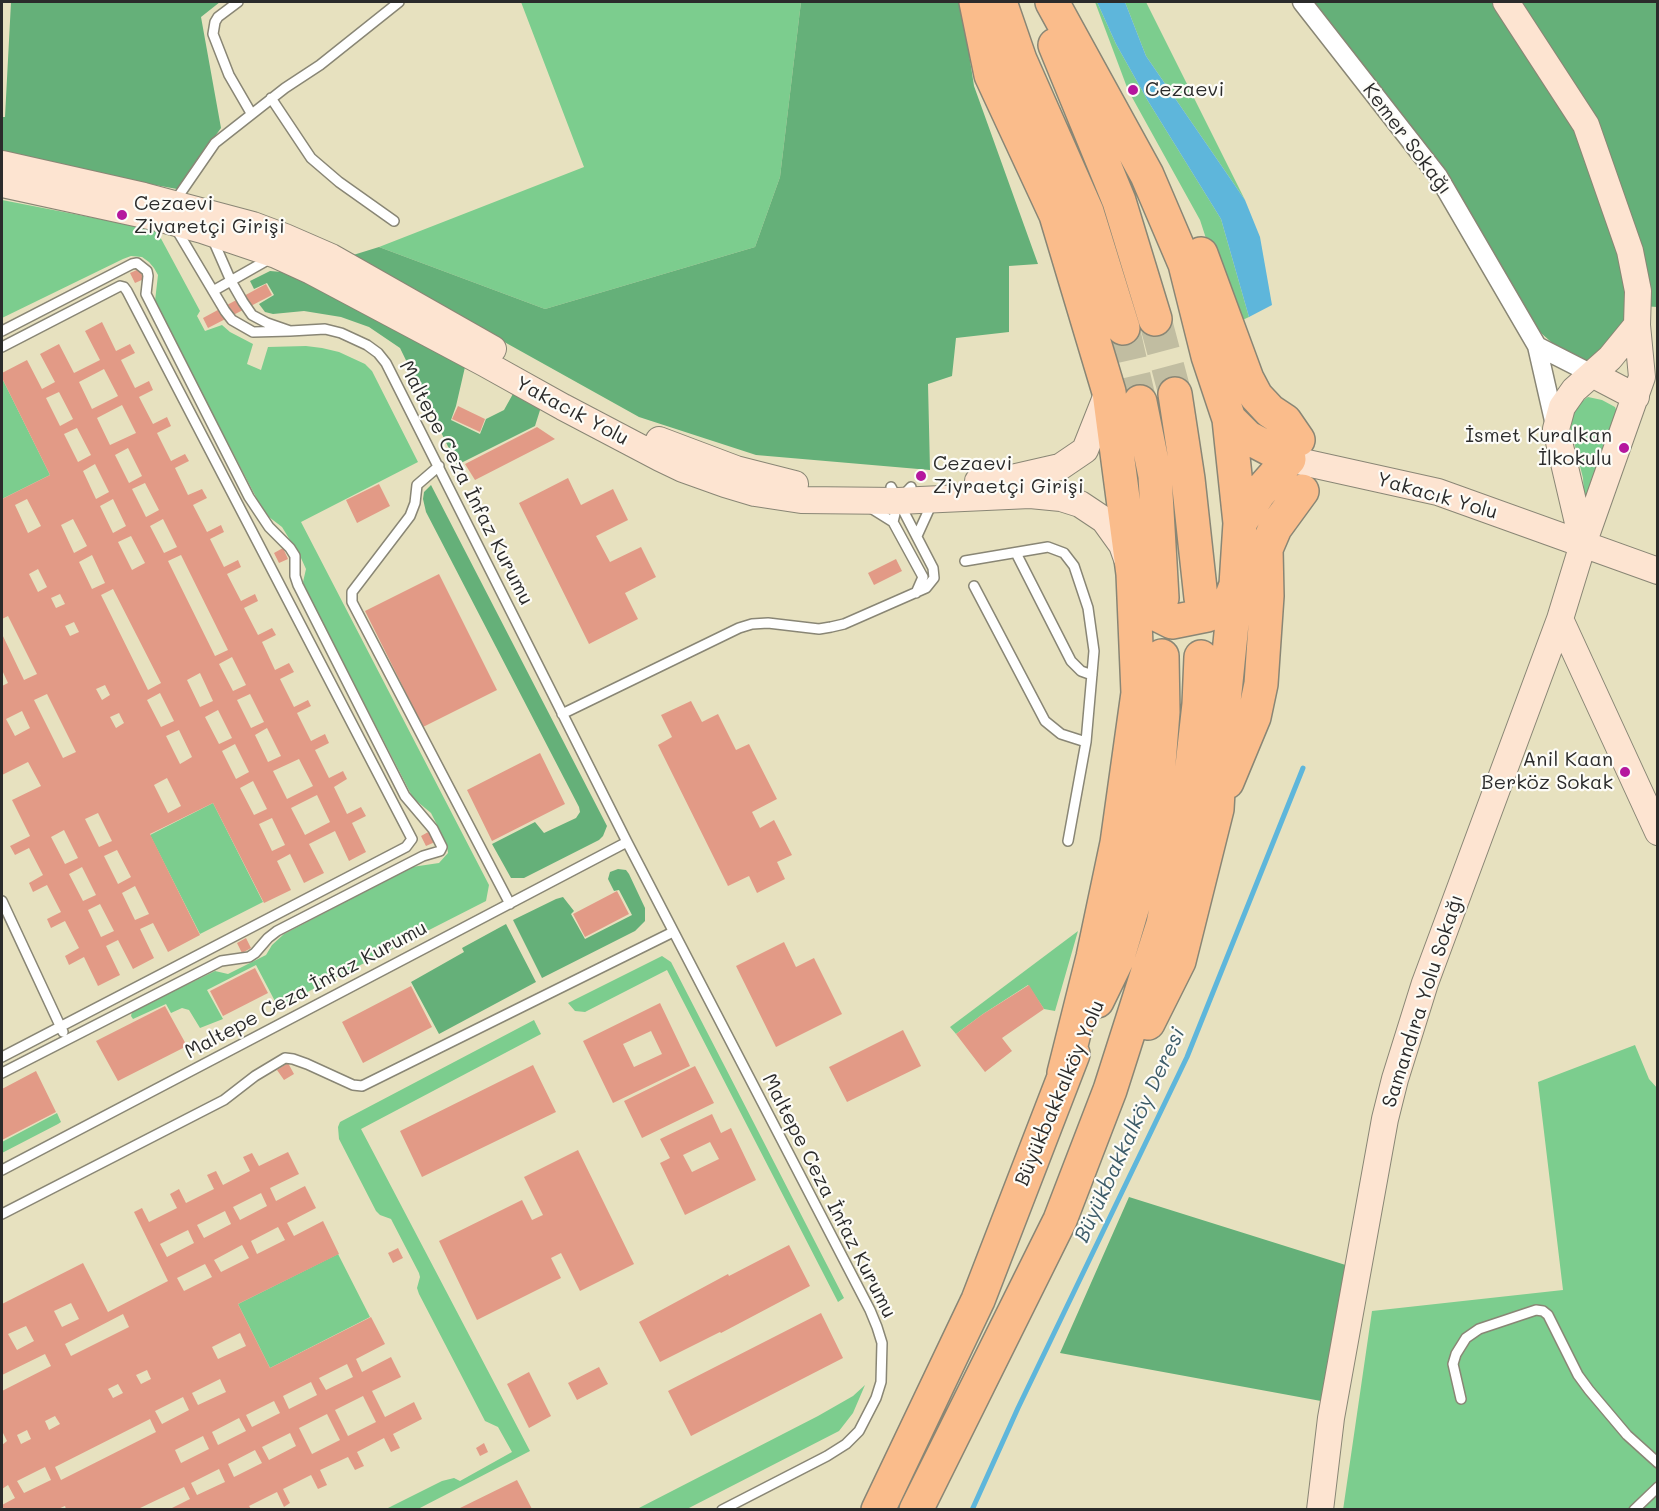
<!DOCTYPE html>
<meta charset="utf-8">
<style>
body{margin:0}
#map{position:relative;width:1659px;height:1511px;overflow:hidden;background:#e7e1bf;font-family:Mali,sans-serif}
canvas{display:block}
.frame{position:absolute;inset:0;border:3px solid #2b2b2b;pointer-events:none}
</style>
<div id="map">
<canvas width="1659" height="1511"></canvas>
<div class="frame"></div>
</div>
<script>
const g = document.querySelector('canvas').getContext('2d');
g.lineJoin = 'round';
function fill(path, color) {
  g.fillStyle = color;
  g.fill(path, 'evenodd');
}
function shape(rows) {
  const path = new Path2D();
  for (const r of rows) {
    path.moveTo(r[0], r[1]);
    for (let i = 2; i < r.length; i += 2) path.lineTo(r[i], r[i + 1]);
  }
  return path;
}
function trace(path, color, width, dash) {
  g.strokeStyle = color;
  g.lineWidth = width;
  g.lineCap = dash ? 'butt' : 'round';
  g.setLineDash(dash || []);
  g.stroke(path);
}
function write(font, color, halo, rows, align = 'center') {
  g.font = font + ' Mali,sans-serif';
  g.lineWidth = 4.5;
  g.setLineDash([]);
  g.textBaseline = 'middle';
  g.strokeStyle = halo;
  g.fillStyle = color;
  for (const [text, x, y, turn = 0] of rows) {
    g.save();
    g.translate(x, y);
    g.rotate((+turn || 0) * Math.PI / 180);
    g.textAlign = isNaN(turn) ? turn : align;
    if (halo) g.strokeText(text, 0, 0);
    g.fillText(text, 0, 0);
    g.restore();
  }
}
fill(shape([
 [521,2,801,2,780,177,755,247,545,309,379,247,584,167],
 [1095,2,1097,2,1116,44,1148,101,1221,219,1249,317,1234,324,1200,220,1128,90],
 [1125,2,1146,2,1245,200,1146,56],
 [2,200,151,229,158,233,200,311,197,316,205,331,222,325,230,332,253,344,247,364,261,370,268,347,306,346,322,348,339,352,365,364,372,371,418,462,301,522,489,885,486,901,278,1007,256,965,207,990,223,1019,200,1028,189,1010,182,1008,171,1013,166,1004,133,1019,131,1016,132,1012,137,1009,215,971,228,974,266,955,272,945,284,934,412,867,439,863,448,853,447,845,431,813,413,798,305,588,303,582,306,569,301,558,282,527,269,517,258,501,164,320,155,301,158,275,154,268,149,262,142,257,131,256,123,259,2,318],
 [2,378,50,475,2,499],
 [1588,397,1602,400,1615,407,1622,425,1585,510,1583,478,1570,426,1574,407],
 [213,803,263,902,200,934,150,835],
 [1078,931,1055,1011,1044,1009,1028,985,983,1014,956,1034,950,1027],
 [662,956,671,962,844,1298,838,1302,667,970,585,1012,575,1011,568,1003],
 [534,1020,541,1034,361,1129,530,1451,418,1509,386,1509,442,1481,454,1478,460,1481,512,1452,498,1427,485,1421,419,1294,417,1288,420,1277,419,1273,391,1219,380,1215,376,1211,339,1139,338,1127,340,1122],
 [1635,1045,1649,1079,1658,1089,1657,1509,1343,1510,1372,1311,1563,1290,1538,1082],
 [57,1113,61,1122,58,1124,2,1153,2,1142],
 [338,1254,370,1317,270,1368,238,1304],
 [865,1385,853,1413,839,1431,687,1509,637,1509,818,1416,853,1396]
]), '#7ccd8e');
fill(shape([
 [11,2,220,2,201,17,221,128,177,189,2,157,2,117,5,117],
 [801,2,961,2,974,86,1038,264,1009,266,1009,332,956,338,952,376,928,384,930,470,756,455,639,417,350,256,379,247,545,309,755,247,780,177],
 [1298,2,1657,2,1657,307,1629,305,1619,344,1584,371,1533,326,1449,192],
 [270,271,282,272,294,277,465,367,456,406,451,420,480,434,486,419,504,410,514,392,541,407,535,426,457,465,400,348,369,327,341,317,304,311,273,314,265,312,259,304,274,295,267,283,254,289,250,281],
 [431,485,607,826,603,836,599,840,524,878,511,878,492,844,535,822,544,833,576,818,580,812,579,807,426,512,423,499,424,492],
 [618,869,626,870,629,874,645,908,645,921,635,931,542,978,513,920,556,899,563,897,574,911,571,914,585,939,632,915,619,890,614,891,608,879,610,872],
 [506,924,536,982,439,1034,411,982,464,952,462,948],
 [1129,1197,1352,1267,1321,1401,1060,1353]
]), '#65b079');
fill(shape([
 [1097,2,1125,2,1146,56,1245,200,1260,237,1272,305,1249,317,1221,219,1148,101,1116,44]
]), '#5eb6db');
trace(shape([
 [972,1510,1018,1408,1187,1057,1303,768]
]), '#5eb6db', 5);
fill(shape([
 [139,269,144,279,135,283,130,273],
 [266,284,272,295,208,328,203,318],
 [102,322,116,351,130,344,135,353,121,360,135,388,149,381,153,390,139,397,153,424,167,417,171,426,157,433,171,461,185,454,189,461,175,468,188,495,202,489,207,498,193,505,207,532,221,525,224,532,210,539,224,567,238,560,241,567,227,574,241,601,255,594,258,601,244,608,258,635,272,628,276,635,262,642,275,670,289,663,294,672,280,679,294,707,308,700,311,706,297,713,311,741,325,734,329,743,315,750,329,778,343,771,347,779,334,787,347,814,361,807,366,816,352,823,366,852,349,861,335,831,309,844,324,873,304,883,290,854,277,861,291,890,264,903,213,803,150,834,200,935,168,952,153,923,140,929,154,958,133,969,118,940,106,946,120,975,98,986,84,957,69,965,65,956,79,948,65,921,51,928,47,919,61,912,47,885,33,892,29,883,43,875,29,848,15,855,10,846,30,836,12,800,41,786,28,762,2,775,2,686,8,683,2,670,2,634,24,680,37,674,8,616,2,619,2,499,50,475,2,378,2,373,27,360,42,389,55,382,40,354,59,344,74,373,100,360,85,331],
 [104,369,118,396,92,409,79,382],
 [59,392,73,419,60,426,46,398],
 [122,405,136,433,110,445,97,418],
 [77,428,91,455,78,462,64,434],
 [128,448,142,476,129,483,115,455],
 [95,464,109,492,96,499,83,471],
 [145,483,159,510,146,517,132,489],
 [27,499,41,526,28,533,15,505],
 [113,499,126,526,113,533,100,506],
 [73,519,87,546,74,553,61,525],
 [163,519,177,547,164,553,150,526],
 [131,536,145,563,132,570,118,542],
 [92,555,105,583,92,589,79,562],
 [181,555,228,650,215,656,168,561],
 [38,569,47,587,38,592,29,574],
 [113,589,161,683,148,690,101,595],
 [60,594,65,604,56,608,51,598],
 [74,622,79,632,70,636,65,626],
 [232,657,246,685,233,691,219,664],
 [200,673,213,701,200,707,187,680],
 [105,685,110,695,102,700,96,689],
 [160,693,174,721,161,727,147,700],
 [47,694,76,752,63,758,34,700],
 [250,694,264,722,251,728,237,700],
 [218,710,232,738,219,744,205,717],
 [22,711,30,728,15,736,6,719],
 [119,713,124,723,116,728,110,717],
 [267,728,281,756,268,762,255,735],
 [179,730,192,757,180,764,166,736],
 [235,744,249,772,236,779,222,751],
 [299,759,313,786,287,799,273,771],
 [167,778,181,806,168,813,154,785],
 [253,781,267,809,254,815,240,788],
 [317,795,330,822,305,835,291,808],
 [98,813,112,841,99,847,85,819],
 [272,818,285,845,272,851,259,824],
 [64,830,78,858,65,864,51,837],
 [117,850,131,877,118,884,104,856],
 [82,867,96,895,83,901,69,874],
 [135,886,149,914,135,920,122,893],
 [100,904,114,931,101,937,88,910],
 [458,406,485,419,480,432,452,419],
 [537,427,555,439,475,480,465,464],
 [568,478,581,505,613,489,628,520,596,536,610,562,641,547,656,577,625,593,638,619,589,644,519,503],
 [379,484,390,506,357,523,346,500],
 [283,548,288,559,279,563,274,553],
 [896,559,902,571,874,585,868,573],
 [439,574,497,690,423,727,365,611],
 [691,701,702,722,718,714,736,750,749,744,777,799,752,812,760,828,774,820,792,855,777,862,785,879,757,893,749,876,728,886,658,745,672,737,661,715],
 [540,753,565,804,492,841,467,790],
 [430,831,435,842,426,846,421,836],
 [617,891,629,914,585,937,573,914],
 [246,938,251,948,242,953,237,943],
 [784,942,796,967,814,958,842,1014,776,1047,736,966],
 [255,968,268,993,223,1016,210,991],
 [1029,985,1044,1009,1002,1038,1012,1051,985,1072,956,1034,983,1014],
 [411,986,432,1027,363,1063,342,1022],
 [660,1003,690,1066,613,1103,583,1041],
 [651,1031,662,1054,634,1067,623,1044],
 [165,1006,187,1046,118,1081,96,1041],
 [903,1030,921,1066,847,1102,829,1067],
 [288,1063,294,1074,284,1080,277,1070],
 [533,1065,556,1112,422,1177,400,1131],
 [695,1066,714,1103,642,1138,624,1101],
 [36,1071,56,1112,2,1140,2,1089],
 [712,1114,721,1133,731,1128,756,1180,685,1215,660,1163,670,1158,660,1139],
 [710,1142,719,1159,692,1172,683,1155],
 [578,1150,634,1264,580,1291,561,1253,551,1258,561,1278,477,1320,439,1241,522,1200,532,1220,543,1215,524,1177],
 [288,1152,299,1174,270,1188,276,1201,305,1186,316,1208,287,1223,294,1236,323,1221,339,1254,238,1304,270,1368,371,1317,385,1344,356,1359,362,1372,391,1357,401,1377,372,1391,385,1417,414,1402,422,1419,393,1434,400,1448,391,1452,384,1438,357,1452,364,1466,355,1470,348,1457,320,1470,327,1485,318,1489,311,1475,283,1489,290,1503,284,1507,277,1492,249,1506,251,1509,170,1509,190,1499,184,1487,138,1509,66,1509,65,1506,58,1509,2,1509,2,1505,15,1498,8,1485,2,1489,2,1445,7,1441,3,1433,2,1434,2,1391,51,1366,45,1354,2,1375,2,1304,83,1263,108,1312,168,1281,134,1212,142,1208,149,1222,177,1208,170,1194,179,1189,186,1203,214,1189,207,1175,216,1171,223,1185,250,1171,243,1157,252,1153,259,1166],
 [261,1193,267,1206,240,1220,233,1207],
 [225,1211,231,1224,204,1238,197,1225],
 [278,1227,285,1240,257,1254,251,1241],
 [188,1230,194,1243,167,1257,160,1244],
 [242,1245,249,1258,221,1272,214,1260],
 [205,1264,212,1277,184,1291,177,1278],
 [71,1303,79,1319,62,1327,54,1311],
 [123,1314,129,1327,71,1356,65,1344],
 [26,1326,34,1341,17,1350,8,1334],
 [240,1333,246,1346,218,1359,212,1347],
 [347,1364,353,1377,326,1390,319,1378],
 [147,1370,151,1379,141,1384,136,1375],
 [220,1379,226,1392,198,1405,192,1393],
 [311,1382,317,1395,289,1409,283,1396],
 [118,1384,123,1393,113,1398,108,1389],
 [363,1396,376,1422,348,1436,335,1410],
 [183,1397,189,1410,162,1424,155,1411],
 [274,1401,280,1413,252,1427,246,1415],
 [327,1414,340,1440,312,1454,299,1428],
 [55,1416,60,1424,49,1430,45,1421],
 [239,1418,246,1431,218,1445,212,1432],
 [150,1419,156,1432,61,1480,55,1467],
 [27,1430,31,1439,21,1444,17,1435],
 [290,1433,296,1446,269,1460,262,1447],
 [203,1436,209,1449,181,1463,175,1450],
 [255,1450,262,1463,234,1477,228,1464],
 [45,1467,51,1480,24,1493,17,1481],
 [219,1469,225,1482,197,1495,191,1483],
 [789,1245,810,1286,721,1333,720,1332,660,1362,639,1322,728,1274,729,1276],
 [398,1248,403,1258,393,1263,388,1253],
 [821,1313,843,1358,691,1436,668,1391],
 [599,1367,608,1384,577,1400,568,1383],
 [529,1372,551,1416,529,1428,507,1384],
 [484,1443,488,1452,480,1456,476,1448],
 [517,1480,532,1509,458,1509]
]), '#e29a86');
trace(shape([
 [1155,319,1175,394],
 [1123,328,1140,402]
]), '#c1bda1', 33, [33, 16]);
const lane = shape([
 [238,2,218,17,215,22,213,34,229,75,251,113],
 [271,98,311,158,339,182,394,221],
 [175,201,215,143,285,88,320,65,399,2],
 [195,209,210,233,231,281,243,302,252,315,267,323,290,331,253,332,232,320,225,311,172,222,195,209],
 [213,291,271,258],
 [2,331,132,264,137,263,147,271,148,276,146,294,249,497,269,527,290,548,295,556,295,576,298,585,405,796,433,829,442,847,440,851,423,856,277,931,268,938,255,953,249,957,221,961,2,1073],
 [290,331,325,329,341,333,367,345,378,353,386,363,627,842,870,1310,877,1327,882,1343,881,1382,876,1398,859,1431,846,1444,827,1456,722,1510],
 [2,347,120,286,124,287,127,291,412,839,406,847,2,1057],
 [439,466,417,485,415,503,410,516,352,592,352,602,510,904],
 [911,487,898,501,893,522,923,577,916,593],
 [869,507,893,522],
 [917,536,932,503],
 [1016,553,1071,661,1081,671,1092,675],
 [965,561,1048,547,1064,553,1074,566,1088,608,1094,651,1086,742,1068,841],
 [974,586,1045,721,1061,734,1086,742],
 [562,714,739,628,752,624,768,623,819,629,831,627,844,624,926,588,934,578,933,568,891,487],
 [2,901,63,1032],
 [2,1170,627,842],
 [2,1214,224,1100,255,1076,285,1058,293,1059,307,1064,353,1085,362,1086,673,932],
 [1461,1399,1453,1364,1456,1354,1466,1338,1479,1329,1536,1310,1543,1311,1548,1315,1578,1375,1589,1390,1627,1435,1658,1463],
 [1634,1510,1658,1487]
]);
const street = shape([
 [1302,2,1438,176,1537,346,1555,425],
 [1537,346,1592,374]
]);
const secondary = shape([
 [2,164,144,196,253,225,285,237,331,257,493,349],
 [2,184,154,217,202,230,276,255,311,271,484,363,563,407,660,458,683,469,725,484,755,493,801,500,898,501,1030,495,1061,498,1080,504,1104,520,1122,545,1127,559],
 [1592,374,1636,397],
 [659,440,736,469,795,484],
 [1289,459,1438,492,1658,571],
 [978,481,1012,478,1060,467,1085,450,1108,392],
 [1583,544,1556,429,1562,407,1574,390,1610,358,1637,325],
 [1560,619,1658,832],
 [1320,1510,1331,1418,1385,1119,1395,1079,1425,983,1560,619,1583,544,1642,377,1637,325,1638,291,1630,251,1586,125,1506,2]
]);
const highway = shape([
 [976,2,991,75,1056,215,1109,392,1133,574,1138,693,1117,843,1093,957,1064,1073],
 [1000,2,1020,60,1087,212,1123,328],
 [1052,2,1147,175,1185,264,1208,356,1229,419,1240,523,1236,585,1228,606,1207,615,1172,622,1152,612,1135,578],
 [1055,45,1119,201,1155,319],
 [1201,254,1247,379,1256,396,1270,411,1285,421,1298,440],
 [1175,394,1188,479,1201,598],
 [1140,402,1155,476,1162,598],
 [1229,419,1247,437,1289,459,1259,493,1240,523],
 [1227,782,1254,717,1261,684,1267,596,1266,549,1275,528,1302,491],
 [1097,1001,1117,960,1142,875,1156,802,1163,712,1162,656],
 [1148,1023,1179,961,1217,809,1222,721,1236,585],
 [878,1510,978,1300,1073,1054],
 [916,1510,1060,1220,1110,1090,1163,924,1189,792,1199,704,1201,657]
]);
trace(lane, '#898675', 12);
trace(street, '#898675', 21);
trace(secondary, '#898675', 28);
trace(highway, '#898675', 36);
trace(lane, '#fff', 9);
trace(street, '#fff', 18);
trace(secondary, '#fde4d1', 26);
trace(highway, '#fabc8b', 33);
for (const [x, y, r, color] of [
 [1133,90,6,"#b5179e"],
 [122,215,6,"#b5179e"],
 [1624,448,6,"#b5179e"],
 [921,476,6,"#b5179e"],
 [1625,772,6,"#b5179e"]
]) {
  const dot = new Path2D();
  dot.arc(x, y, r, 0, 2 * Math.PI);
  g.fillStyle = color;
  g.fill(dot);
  trace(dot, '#fdfcf7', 2);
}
write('20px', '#2b2b2b', '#fdfcf7', [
 ["Cezaevi",1145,90],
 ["Cezaevi",134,204],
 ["Ziyaretçi Girişi",134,227],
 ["İsmet Kuralkan",1612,436,"right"],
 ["İlkokulu",1612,459,"right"],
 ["Cezaevi",933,464],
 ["Ziyraetçi Girişi",933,487],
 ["Anil Kaan",1613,760,"right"],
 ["Berköz Sokak",1613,783,"right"]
], 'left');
write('20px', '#2b2b2b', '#fdfcf7', [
 ["Kemer Sokağı",1407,139,53],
 ["Yakacık Yolu",572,411,28],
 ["Maltepe Ceza İnfaz Kurumu",466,483,63],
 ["Yakacık Yolu",1437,496,16],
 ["Maltepe Ceza İnfaz Kurumu",306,990,-28],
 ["Samandıra Yolu Sokağı",1423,1001,-72],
 ["Büyükbakkalköy Yolu",1060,1093,-67],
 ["Maltepe Ceza İnfaz Kurumu",829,1196,63]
]);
write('italic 21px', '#3d5c69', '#fdfcf7', [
 ["Büyükbakkalköy Deresi",1130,1135,-65]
]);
</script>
